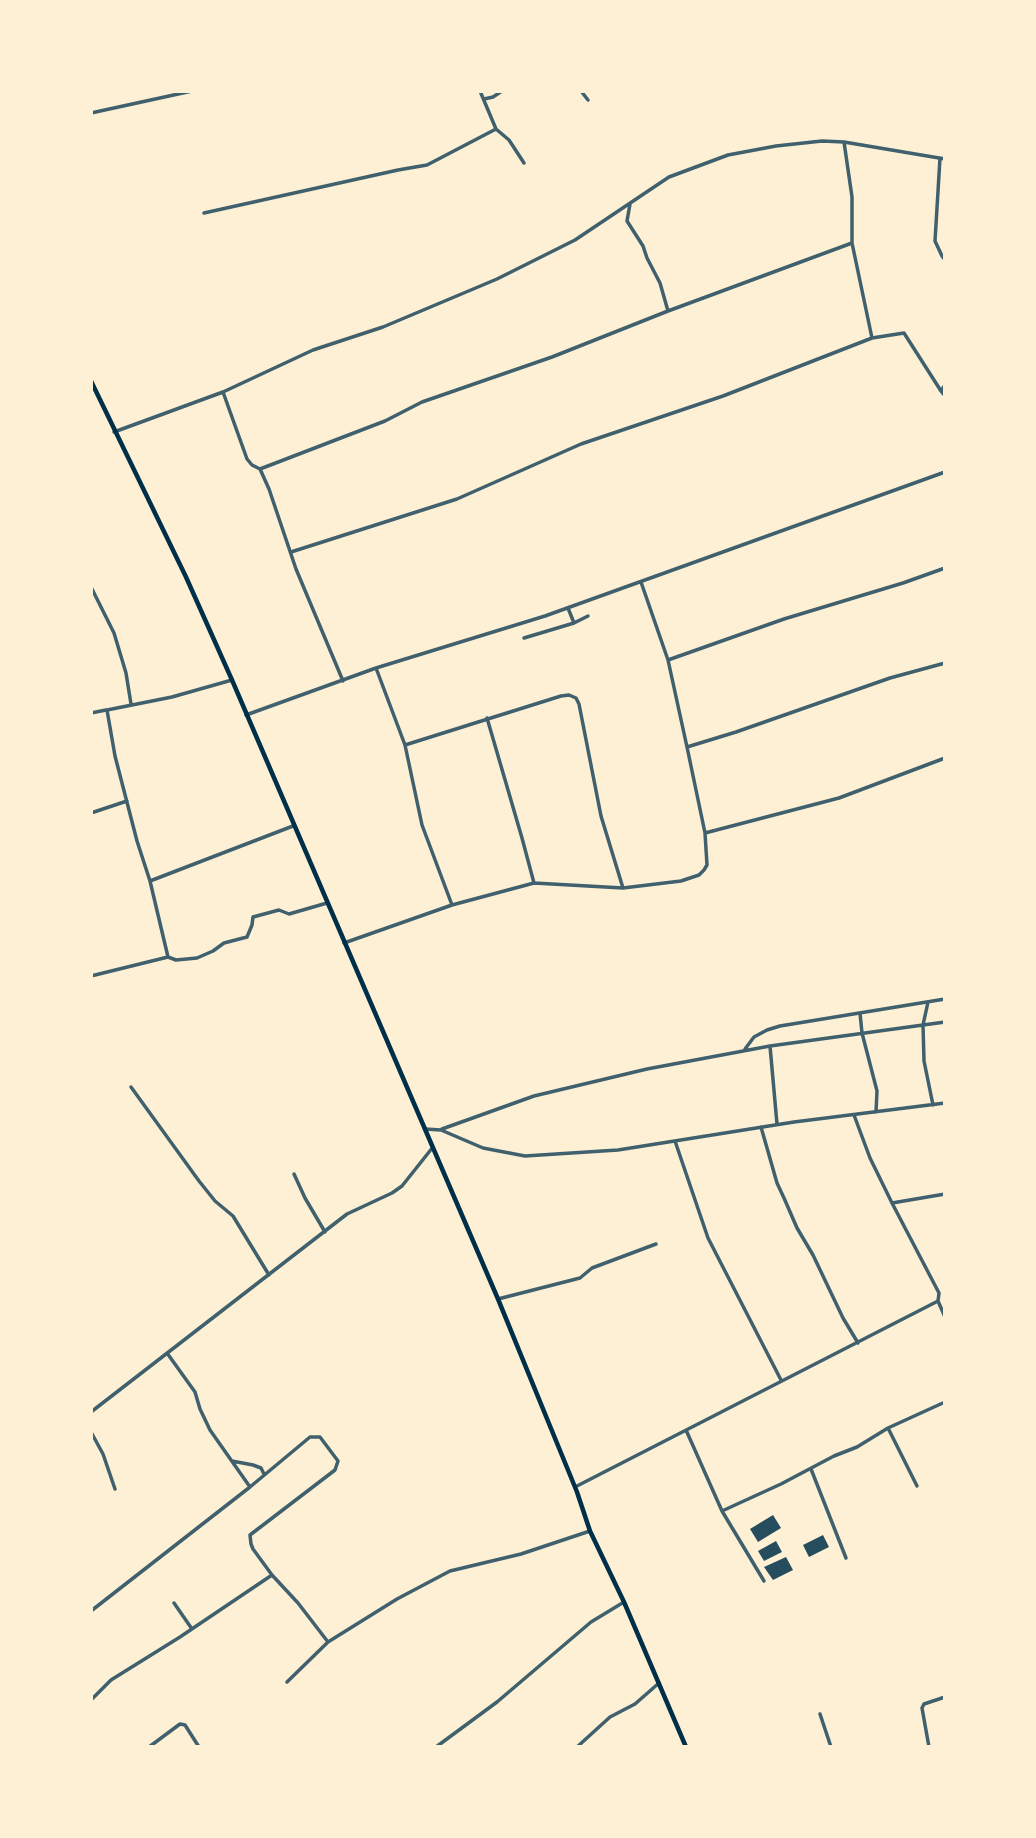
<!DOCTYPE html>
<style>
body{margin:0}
#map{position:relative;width:1036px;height:1838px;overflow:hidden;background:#fdf0d5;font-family:"IBM Plex Sans",sans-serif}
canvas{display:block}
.frame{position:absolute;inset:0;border:93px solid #fdf0d5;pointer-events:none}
</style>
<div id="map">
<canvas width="1036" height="1838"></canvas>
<div class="frame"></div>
</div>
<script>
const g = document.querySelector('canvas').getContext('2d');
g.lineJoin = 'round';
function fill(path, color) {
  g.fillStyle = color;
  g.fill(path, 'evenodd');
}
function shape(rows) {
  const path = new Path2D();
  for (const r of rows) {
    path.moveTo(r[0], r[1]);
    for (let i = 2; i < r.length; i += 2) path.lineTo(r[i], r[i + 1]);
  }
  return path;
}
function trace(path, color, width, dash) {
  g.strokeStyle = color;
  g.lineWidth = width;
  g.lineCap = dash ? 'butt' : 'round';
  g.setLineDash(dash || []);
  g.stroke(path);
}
fill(shape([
 [773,1515,781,1528,758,1542,750,1529],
 [823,1535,829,1547,809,1557,803,1545],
 [776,1541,782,1552,764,1561,758,1551],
 [786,1557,793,1570,773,1580,764,1567]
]), '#264d5e');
trace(shape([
 [480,91,496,129],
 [581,91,588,100],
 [484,99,493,97,502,91],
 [91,113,192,91],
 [844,142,852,197,852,243],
 [940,158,935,241,942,256,945,260],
 [630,204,627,221,643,246,647,258,660,283,668,311],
 [204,213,398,170,427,165,496,129,509,140,524,163],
 [872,338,904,333,941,391],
 [945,385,941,391,945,396],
 [223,392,247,459,252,465,260,469,269,489,296,569,343,681],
 [114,432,223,392,313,350,383,327,497,279,575,240,669,177,728,155,776,146,822,141,844,142,945,159],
 [260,469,385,421,422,402,552,357,668,311,852,243,872,338,723,396,581,444,457,499,291,552],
 [91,587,114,633,126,673,131,704],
 [568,608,574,623,588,616],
 [524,638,574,623],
 [668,660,784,619,903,583,945,568],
 [376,668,405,745,422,825,452,905],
 [232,680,172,697,107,710,115,756,137,841,150,881,168,957,176,960,197,958,213,951,224,943,247,937,252,925,253,917,279,910,289,914,327,903],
 [91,713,106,710],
 [246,715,376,668,545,616,945,472],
 [487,718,522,838,534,883],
 [405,745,561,696,569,695,576,698,579,704,601,816,623,888],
 [687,747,736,732,890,678,945,663],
 [91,813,127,801],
 [705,833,839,798,945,758],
 [150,881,293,826],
 [344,943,452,905,534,883,623,888,681,881,699,875,704,870,707,865,705,833,687,747,668,660,641,582],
 [91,976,168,957],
 [928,1002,923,1025,924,1061,933,1105],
 [860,1013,862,1033,877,1091,876,1112],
 [770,1046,777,1124],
 [745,1049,754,1037,767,1030,780,1026,945,999],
 [131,1087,199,1181,215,1201,233,1216,269,1275],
 [854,1115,870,1158,892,1203,939,1293,938,1301,945,1317],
 [761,1127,777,1183,784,1198,797,1228,813,1255,843,1318,858,1343],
 [425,1129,441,1130,483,1148,525,1156,618,1150,794,1122,945,1103],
 [442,1129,534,1096,647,1069,770,1046,945,1022],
 [675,1141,708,1238,781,1380],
 [294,1174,305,1198,325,1232],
 [892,1203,945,1194],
 [498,1299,580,1278,592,1268,656,1244],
 [167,1353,195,1392,200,1409,210,1430,250,1487],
 [91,1412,347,1214,392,1193,402,1186,433,1147],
 [888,1428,917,1486],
 [686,1430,722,1511,781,1484,834,1456,857,1447,888,1428,945,1402],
 [91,1432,103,1454,115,1489],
 [232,1461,253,1465,261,1468,264,1474],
 [811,1469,846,1558],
 [575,1487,938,1301],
 [722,1511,764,1581],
 [91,1520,91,1526],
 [174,1603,192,1629],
 [91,1611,250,1487,310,1437,320,1437,338,1461,335,1470,250,1535,251,1544,253,1549,272,1575,298,1603,328,1642],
 [287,1682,328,1642,397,1599,450,1571,521,1554,590,1531],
 [91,1700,111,1680,180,1637,272,1575],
 [820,1714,831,1747],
 [149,1747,180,1724,185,1725,199,1747],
 [436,1747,497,1702,591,1622,624,1602],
 [577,1747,610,1717,635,1704,659,1683],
 [929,1747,922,1708,924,1704,945,1697]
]), '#3f606c', 3.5);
trace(shape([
 [91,381,186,577,232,680,498,1299,577,1492,590,1531,624,1602,686,1747]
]), '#003049', 4.5);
</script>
